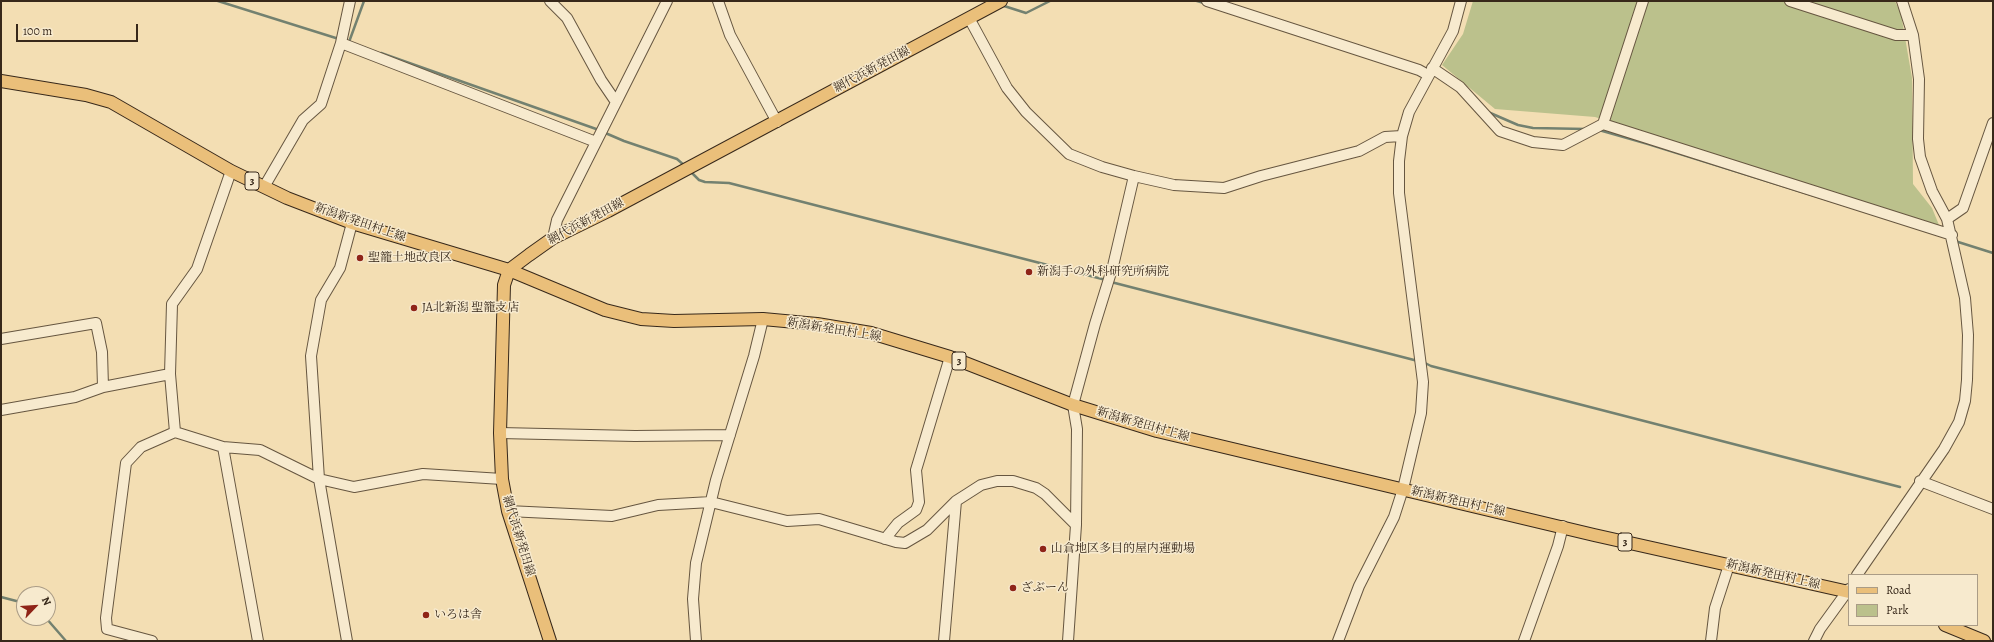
<!DOCTYPE html>
<meta charset="utf-8">
<style>
body{margin:0}
#map{position:relative;width:1994px;height:642px;overflow:hidden;background:#f3deb3;font-family:Alegreya,serif}
canvas{display:block}
.frame{position:absolute;inset:0;border:2px solid #37281a;pointer-events:none}
.legend{position:absolute;left:1848px;top:574px;width:130px;height:52px;box-sizing:border-box;background:#f7eace;border:1px solid #aa9c86;margin:0;padding:5px 7px;list-style:none;font-size:12px;color:#37281a}
.legend li{display:flex;align-items:center;gap:8px;height:20px}
.legend b{width:20px;border:1px solid #aa9c86}
.north{position:absolute;left:16px;top:586px;width:40px;height:40px;box-sizing:border-box;background:#f7eace;border:1px solid #aa9c86;border-radius:50%;rotate:65deg;font-size:11px;font-weight:700;line-height:16px;text-align:center;color:#37281a}
.north::after{content:'';display:block;margin:auto;width:14px;height:18px;background:#8f2418;clip-path:polygon(50% 0,100% 100%,50% 72%,0 100%)}
.scale{position:absolute;left:16px;top:24px;width:122px;height:18px;box-sizing:border-box;border:2px solid #37281a;border-top:0;padding-left:5px;font-size:12px;line-height:14px;white-space:nowrap;color:#37281a;-webkit-text-stroke:3px #f7eace;paint-order:stroke}
</style>
<div id="map">
<canvas width="1994" height="642"></canvas>
<div class="frame"></div>
<ul class="legend">
<li><b style="height:5px;background:#eabf7a"></b>Road</li>
<li><b style="height:11px;background:#bbc18c"></b>Park</li>
</ul>
<div class="north">N</div>
<div class="scale">100 m</div>
</div>
<script>
const g = document.querySelector('canvas').getContext('2d');
g.lineJoin = 'round';
function fill(path, color) {
  g.fillStyle = color;
  g.fill(path, 'evenodd');
}
function shape(rows) {
  const path = new Path2D();
  for (const r of rows) {
    path.moveTo(r[0], r[1]);
    for (let i = 2; i < r.length; i += 2) path.lineTo(r[i], r[i + 1]);
  }
  return path;
}
function trace(path, color, width, dash) {
  g.strokeStyle = color;
  g.lineWidth = width;
  g.lineCap = dash ? 'butt' : 'round';
  g.setLineDash(dash || []);
  g.stroke(path);
}
function write(font, color, halo, rows, align = 'center') {
  g.font = font + ' Alegreya,"Noto Serif JP",serif';
  g.lineWidth = 3;
  g.setLineDash([]);
  g.textBaseline = 'middle';
  g.strokeStyle = halo;
  g.fillStyle = color;
  for (const [text, x, y, turn = 0] of rows) {
    g.save();
    g.translate(x, y);
    g.rotate((+turn || 0) * Math.PI / 180);
    g.textAlign = isNaN(turn) ? turn : align;
    if (halo) g.strokeText(text, 0, 0);
    g.fillText(text, 0, 0);
    g.restore();
  }
}
fill(shape([
 [1473,1,1895,1,1901,14,1912,78,1913,184,1932,208,1939,225,1595,117,1495,109,1442,65,1463,34]
]), '#bbc18c');
trace(shape([
 [218,1,339,39],
 [1197,1,1204,3],
 [1001,5,1026,13,1050,1],
 [349,42,364,1],
 [381,53,599,130],
 [1488,112,1518,125,1533,128,1586,129],
 [1599,130,1648,144,1860,210],
 [603,132,624,141,677,159,685,166],
 [690,171,699,180,705,182,729,183,1106,280],
 [1955,241,1993,253],
 [1111,282,1418,361],
 [1423,362,1431,366,1900,487],
 [1,597,24,603],
 [46,618,66,641]
]), '#738170', 2.5);
const minor = shape([
 [550,1,567,18,601,80,616,102],
 [718,1,730,35,777,122],
 [1207,1,1419,70,1428,75],
 [1790,1,1896,35,1913,35],
 [969,18,1007,88,1026,112,1069,154,1102,167,1134,176,1174,185,1224,188,1261,176,1359,151,1385,137,1402,136],
 [341,43,596,142],
 [1432,68,1460,87,1500,131,1533,142,1563,145,1603,124,1643,1],
 [1603,124,1952,235],
 [264,187,303,120,321,104,341,43,350,1],
 [1947,219,1963,208,1993,123],
 [553,238,557,220,667,1],
 [1,339,96,323,102,352,103,387],
 [1,410,75,397,103,387,170,374],
 [175,432,170,374,172,304,197,269,231,171],
 [500,433,635,436,730,435],
 [223,447,258,641],
 [1920,481,1993,509],
 [508,511,612,516,658,505,711,502,787,521,819,519,896,542,905,543,927,530,956,501,967,494,981,485,997,481,1013,481,1036,488,1045,494,1076,525],
 [885,539,898,523,916,510,919,502,916,470,950,357],
 [1857,575,1944,449,1959,422,1965,401,1967,380,1968,335,1965,298,1947,219,1932,191,1920,157,1918,139,1919,79,1913,35,1902,1],
 [152,641,107,629,106,618,126,463,141,447,175,432,223,447,260,450,319,479,354,487,423,474,502,479],
 [347,641,319,479,311,356,321,300,340,268,352,223],
 [696,641,693,599,696,563,716,480,754,356,763,319],
 [944,641,956,501],
 [1068,641,1076,525,1077,429,1073,405,1095,324,1113,266,1134,176],
 [1338,641,1359,586,1394,517,1403,489,1421,413,1423,382,1399,193,1399,161,1402,136,1409,112,1453,31,1461,1],
 [1524,641,1558,546,1563,526],
 [1711,641,1715,608,1729,565],
 [1814,641,1820,629,1849,589]
]);
const major = shape([
 [1,81,86,95,111,102,231,171,287,198,352,223,509,270,605,310,641,319,674,321,763,319,817,324,871,333,950,357,1073,405,1157,431,1594,535,1849,592],
 [1945,625,1984,641],
 [550,641,508,511,502,479,500,433,504,285,509,270,529,255,553,238,608,211,1001,1]
]);
trace(minor, '#665640', 12);
trace(major, '#37281a', 14);
trace(minor, '#f7eace', 10);
trace(major, '#eabf7a', 12);
for (const [x, y, r, color] of [
 [360,258,4,"#8f2418"],
 [1029,272,4,"#8f2418"],
 [414,308,4,"#8f2418"],
 [1043,549,4,"#8f2418"],
 [1013,588,4,"#8f2418"],
 [426,615,4,"#8f2418"]
]) {
  const dot = new Path2D();
  dot.arc(x, y, r, 0, 2 * Math.PI);
  g.fillStyle = color;
  g.fill(dot);
  trace(dot, '#f7eace', 1.5);
}
for (const [x, y, w] of [
 [252,181,14],
 [959,361,14],
 [1625,542,14]
]) {
  const box = new Path2D();
  box.roundRect(x - w / 2, y - 9, w, 18, 3);
  g.fillStyle = '#f7eace';
  g.fill(box);
  trace(box, '#37281a', 1);
}
write('bold 11px', '#37281a', null, [
 ["3",252,181],
 ["3",959,361],
 ["3",1625,542]
]);
write('12px', '#37281a', '#f7eace', [
 ["網代浜新発田線",872,70,-28],
 ["網代浜新発田線",586,222,-28],
 ["新潟新発田村上線",360,223,19],
 ["新潟新発田村上線",834,330,9],
 ["新潟新発田村上線",1143,425,16],
 ["新潟新発田村上線",1458,502,13],
 ["網代浜新発田線",518,536,73],
 ["新潟新発田村上線",1773,575,13]
]);
write('12px', '#37281a', '#f7eace', [
 ["聖籠土地改良区",368,258],
 ["新潟手の外科研究所病院",1037,272],
 ["JA北新潟 聖籠支店",422,308],
 ["山倉地区多目的屋内運動場",1051,549],
 ["ざぶーん",1021,588],
 ["いろは舎",434,615]
], 'left');
</script>
